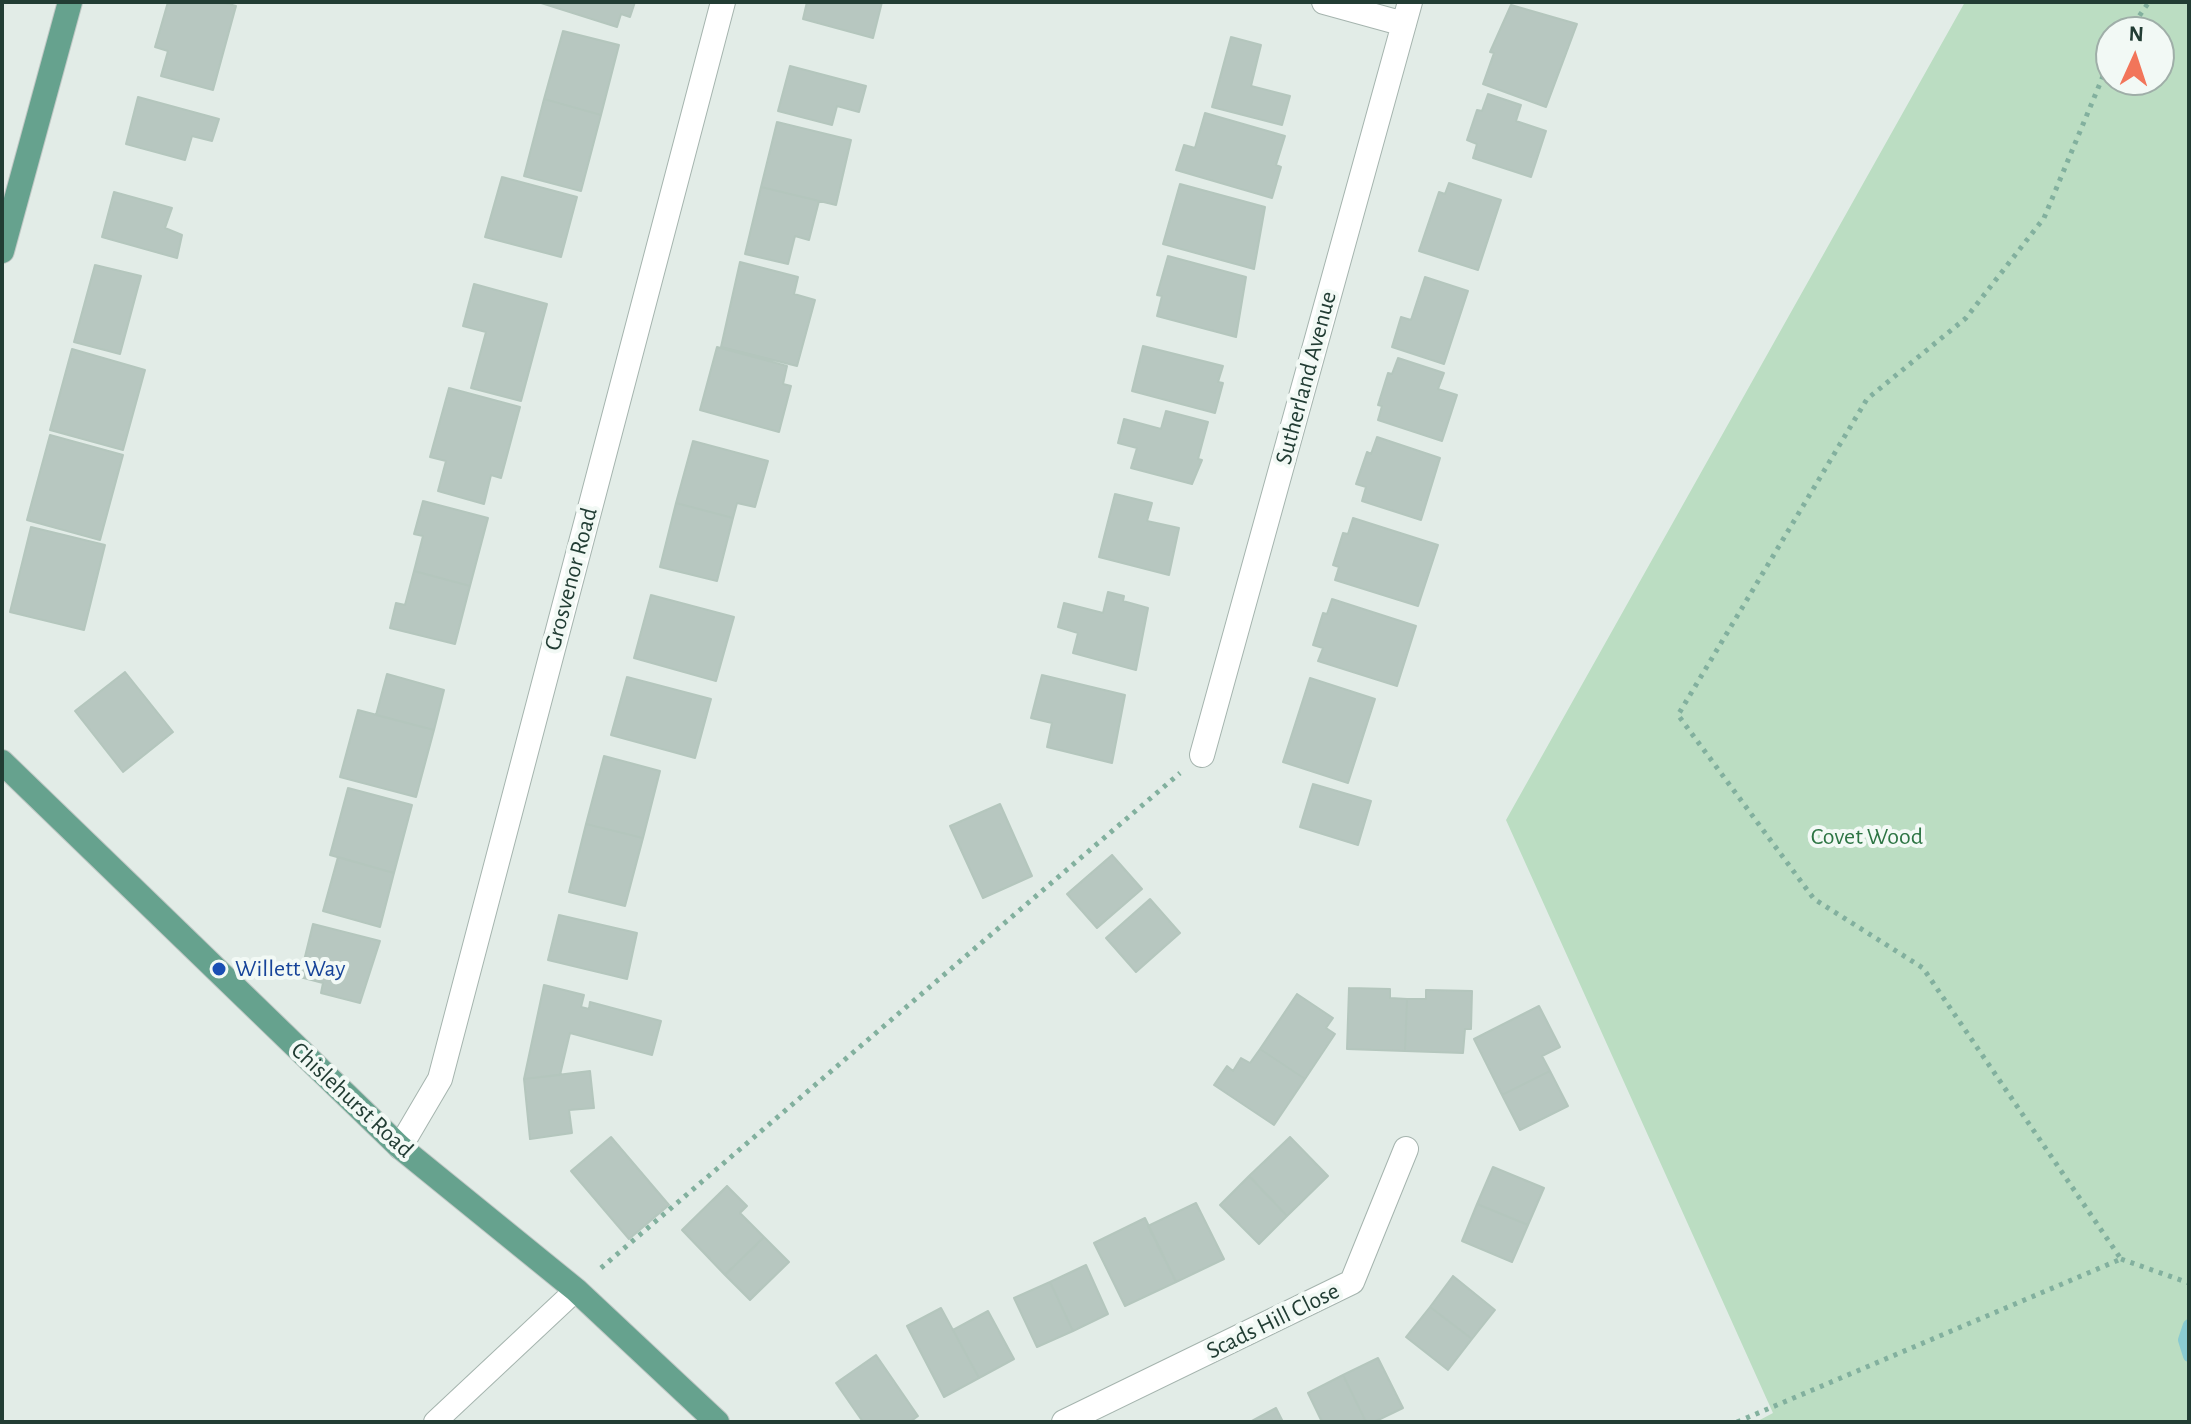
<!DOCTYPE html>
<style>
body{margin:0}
#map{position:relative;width:2191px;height:1424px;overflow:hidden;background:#e2ece7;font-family:"Alegreya Sans",sans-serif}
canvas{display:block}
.frame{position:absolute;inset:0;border:4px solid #223d34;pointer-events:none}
.north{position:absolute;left:2095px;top:16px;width:80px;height:80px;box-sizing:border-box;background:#f2f9f5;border:2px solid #9faea8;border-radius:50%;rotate:3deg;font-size:22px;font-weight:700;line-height:32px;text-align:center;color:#223d34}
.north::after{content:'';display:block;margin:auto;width:28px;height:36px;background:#f2755a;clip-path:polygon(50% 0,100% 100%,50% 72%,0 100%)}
</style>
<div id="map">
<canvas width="2191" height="1424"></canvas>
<div class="frame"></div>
<div class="north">N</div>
</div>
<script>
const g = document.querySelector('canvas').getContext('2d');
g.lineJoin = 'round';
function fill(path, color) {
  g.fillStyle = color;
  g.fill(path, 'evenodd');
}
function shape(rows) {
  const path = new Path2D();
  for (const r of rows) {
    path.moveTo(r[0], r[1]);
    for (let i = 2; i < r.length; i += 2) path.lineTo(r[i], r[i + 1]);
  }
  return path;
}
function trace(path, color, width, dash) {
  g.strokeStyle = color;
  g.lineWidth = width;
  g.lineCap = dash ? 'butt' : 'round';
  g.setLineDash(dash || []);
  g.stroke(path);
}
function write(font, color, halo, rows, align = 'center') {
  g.font = font + ' "Alegreya Sans",sans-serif';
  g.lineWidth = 8;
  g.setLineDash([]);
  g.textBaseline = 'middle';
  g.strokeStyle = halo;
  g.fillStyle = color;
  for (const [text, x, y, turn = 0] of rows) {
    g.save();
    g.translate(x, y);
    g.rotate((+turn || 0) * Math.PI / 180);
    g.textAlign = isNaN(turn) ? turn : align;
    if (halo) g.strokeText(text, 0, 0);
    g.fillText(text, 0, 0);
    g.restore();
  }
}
fill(shape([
 [1965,2,2189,2,2189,1422,1756,1422,1773,1413,1506,820],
 [2111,32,2159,32,2159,80,2111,80]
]), '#bbddc2');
trace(shape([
 [2189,1325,2184,1340,2189,1356]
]), '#8acbd1', 12);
const building = shape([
 [168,2,221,2,236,6,213,90,161,76,168,51,155,47,168,2],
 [538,2,635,2,630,17,621,14,617,27,538,2],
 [807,2,882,2,873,38,803,19,807,2],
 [1511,5,1577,24,1546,107,1483,84,1494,53,1490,52,1511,5],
 [563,31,619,45,601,115,544,99,563,31],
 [1231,37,1261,45,1251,86,1290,96,1282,125,1212,107,1231,37],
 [790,66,866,86,859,112,837,106,832,125,778,111,790,66],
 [1488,94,1521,105,1516,121,1546,131,1531,177,1473,158,1477,144,1467,140,1477,110,1482,111,1488,94],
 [138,97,219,119,212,141,192,136,185,160,126,144,138,97],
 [544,99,601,115,581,191,524,176,544,99],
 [1205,113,1285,136,1276,165,1281,167,1272,198,1176,170,1184,145,1195,148,1205,113],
 [777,122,851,140,836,205,761,187,777,122],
 [502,177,577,197,561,257,485,237,502,177],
 [1449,183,1501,200,1478,270,1419,251,1439,192,1445,194,1449,183],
 [1180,184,1265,207,1254,269,1163,244,1180,184],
 [761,187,819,201,809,240,795,236,788,264,745,254,761,187],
 [114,192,172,208,165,228,182,235,177,258,102,237,114,192],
 [1168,256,1246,277,1236,337,1157,316,1162,296,1157,295,1168,256],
 [740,262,798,277,794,294,815,300,797,366,721,347,740,262],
 [95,265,141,276,120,354,74,342,95,265],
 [1425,277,1468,291,1444,364,1392,347,1401,317,1411,320,1425,277],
 [474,284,547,304,521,401,471,388,486,332,463,326,474,284],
 [1143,346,1223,366,1218,382,1223,383,1215,413,1132,391,1143,346],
 [717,347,787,366,783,384,791,386,779,432,700,410,717,347],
 [72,349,145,370,123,450,50,430,72,349],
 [1398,358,1444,373,1438,389,1457,395,1442,441,1378,420,1382,406,1378,405,1388,373,1392,374,1398,358],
 [449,388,520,407,501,478,491,475,484,504,438,491,446,461,430,457,449,388],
 [1166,411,1208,422,1198,459,1202,460,1192,484,1131,468,1137,448,1118,443,1124,419,1161,429,1166,411],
 [50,435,123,455,100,540,27,520,50,435],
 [1377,437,1440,458,1421,520,1362,501,1366,487,1356,484,1367,452,1371,454,1377,437],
 [693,441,768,461,755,507,737,503,733,518,676,503,693,441],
 [1115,494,1152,503,1147,521,1179,528,1169,575,1099,557,1115,494],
 [423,501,488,518,470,586,414,571,423,536,414,534,423,501],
 [676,503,733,518,717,581,660,567,676,503],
 [1353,518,1438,545,1418,606,1335,580,1339,567,1333,565,1343,533,1348,534,1353,518],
 [31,527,105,545,84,630,10,612,31,527],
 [414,571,470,586,455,644,390,628,396,603,405,605,414,571],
 [1108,592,1124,596,1123,601,1148,608,1136,670,1073,653,1078,633,1058,627,1064,603,1103,613,1108,592],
 [651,595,734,617,716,681,634,658,651,595],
 [1332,599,1416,626,1397,686,1318,661,1323,648,1313,645,1323,613,1327,614,1332,599],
 [125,672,173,732,123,772,75,711,125,672],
 [387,674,444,690,434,730,376,715,387,674],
 [1042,675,1125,695,1112,763,1047,747,1052,723,1031,718,1042,675],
 [627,677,711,699,695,758,611,735,627,677],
 [1310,678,1375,699,1348,783,1283,762,1310,678],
 [358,710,434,730,416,797,340,777,358,710],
 [604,756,660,771,643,838,586,824,604,756],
 [1313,784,1371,801,1358,845,1300,827,1313,784],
 [348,788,412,805,394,873,330,855,348,788],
 [1000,804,1032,876,983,898,950,826,1000,804],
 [586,824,643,838,625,906,569,892,586,824],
 [1112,855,1142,889,1097,928,1067,894,1112,855],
 [338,857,394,873,380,927,323,911,338,857],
 [1150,899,1180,933,1136,972,1106,938,1150,899],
 [559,915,637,933,627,979,548,960,559,915],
 [313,924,380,941,360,1003,321,993,323,983,300,977,313,924],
 [544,985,584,995,581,1007,589,1009,590,1002,661,1021,652,1055,570,1033,560,1075,524,1079,544,985],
 [1349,988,1390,989,1390,998,1407,999,1405,1051,1347,1049,1349,988],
 [1426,990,1472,991,1471,1029,1465,1029,1463,1053,1405,1051,1407,999,1426,999,1426,990],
 [1297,994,1333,1018,1326,1028,1335,1034,1305,1079,1260,1049,1297,994],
 [1539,1006,1560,1047,1542,1056,1550,1071,1502,1095,1474,1039,1539,1006],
 [1260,1049,1305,1079,1274,1125,1214,1085,1227,1066,1233,1071,1241,1058,1250,1063,1260,1049],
 [590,1071,594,1108,569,1110,572,1133,530,1139,524,1079,590,1071],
 [1550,1071,1568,1106,1520,1130,1502,1095,1550,1071],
 [611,1137,669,1205,629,1239,571,1171,611,1137],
 [1290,1137,1328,1176,1287,1216,1249,1176,1290,1137],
 [1493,1167,1544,1188,1528,1225,1477,1204,1493,1167],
 [1249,1176,1287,1216,1259,1244,1220,1205,1249,1176],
 [727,1186,747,1206,740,1213,764,1237,725,1275,682,1230,727,1186],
 [1196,1203,1224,1259,1176,1282,1148,1226,1196,1203],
 [1477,1204,1528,1225,1512,1262,1462,1241,1477,1204],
 [1145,1218,1176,1282,1125,1306,1094,1243,1145,1218],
 [764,1237,789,1262,750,1300,725,1275,764,1237],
 [1086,1265,1108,1314,1073,1331,1050,1282,1086,1265],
 [1453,1276,1495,1310,1472,1339,1430,1307,1453,1276],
 [1050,1282,1073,1331,1037,1347,1014,1298,1050,1282],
 [1430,1307,1472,1339,1448,1370,1406,1337,1430,1307],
 [941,1308,979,1378,944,1397,907,1326,941,1308],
 [988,1311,1014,1359,979,1378,953,1330,988,1311],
 [876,1355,918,1416,910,1422,863,1422,836,1383,876,1355],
 [1378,1358,1403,1408,1374,1422,1366,1422,1343,1375,1378,1358],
 [1343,1375,1366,1422,1322,1422,1308,1393,1343,1375],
 [1276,1408,1283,1422,1250,1422,1276,1408]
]);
fill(building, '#b7c7c0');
trace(building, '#b4c6bd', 2);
const lane = shape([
 [435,1422,576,1290]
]);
const street = shape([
 [1324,2,1404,24],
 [1202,755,1410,2],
 [400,1147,440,1079,723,2],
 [1064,1422,1352,1282,1406,1149]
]);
const primary = shape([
 [2,251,70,2],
 [2,762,400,1147,576,1290,717,1422]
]);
trace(lane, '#a5b4ae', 24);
trace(street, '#a5b4ae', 26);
trace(primary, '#c1c9c6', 26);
trace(shape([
 [2128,32,2149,2],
 [2121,1259,2189,1283],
 [601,1268,1180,773],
 [1737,1422,2121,1259,1923,968,1814,899,1678,715,1867,399,1966,318,2044,218,2111,57]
]), '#82b09e', 5, [4, 6]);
trace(lane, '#fff', 22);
trace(street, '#fff', 24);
trace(primary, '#66a28e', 24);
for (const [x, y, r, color] of [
 [219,969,8,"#1a4fb4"]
]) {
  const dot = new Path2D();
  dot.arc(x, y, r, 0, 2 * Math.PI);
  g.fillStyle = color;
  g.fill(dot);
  trace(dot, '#f2f9f5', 3);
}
write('24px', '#223d34', '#f2f9f5', [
 ["Sutherland Avenue",1306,378,-75],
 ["Grosvenor Road",571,579,-75],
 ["Chislehurst Road",352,1100,43],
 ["Scads Hill Close",1273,1321,-26]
]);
write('24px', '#2c7443', '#f2f9f5', [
 ["Covet Wood",1867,837]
]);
write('24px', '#164399', '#f2f9f5', [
 ["Willett Way",235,969]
], 'left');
</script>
